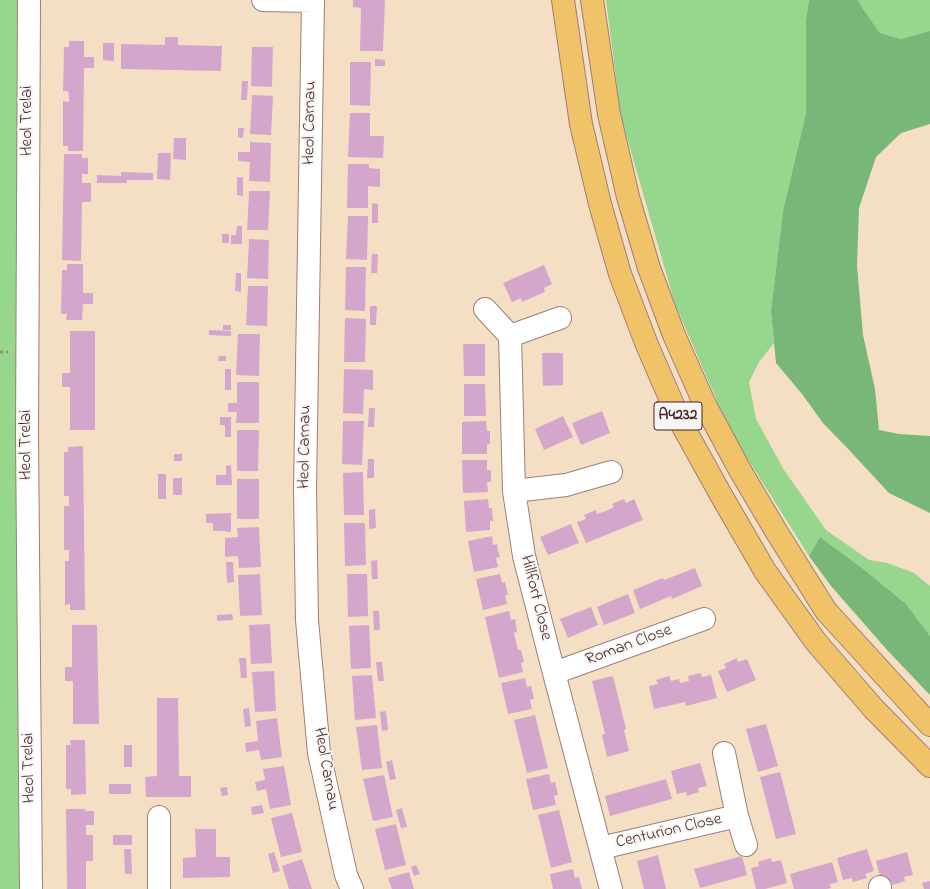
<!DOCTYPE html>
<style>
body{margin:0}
canvas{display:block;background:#f4dec4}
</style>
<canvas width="930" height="889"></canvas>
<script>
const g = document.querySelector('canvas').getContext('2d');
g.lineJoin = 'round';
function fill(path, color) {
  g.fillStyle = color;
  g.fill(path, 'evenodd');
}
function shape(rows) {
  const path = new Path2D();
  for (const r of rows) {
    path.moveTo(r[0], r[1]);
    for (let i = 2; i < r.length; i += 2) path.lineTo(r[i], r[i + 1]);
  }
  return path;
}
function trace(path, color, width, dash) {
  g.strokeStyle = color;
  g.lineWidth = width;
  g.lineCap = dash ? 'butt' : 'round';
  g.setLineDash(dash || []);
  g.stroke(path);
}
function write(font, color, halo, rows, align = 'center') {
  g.font = font + ' "Indie Flower",sans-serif';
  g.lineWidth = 4;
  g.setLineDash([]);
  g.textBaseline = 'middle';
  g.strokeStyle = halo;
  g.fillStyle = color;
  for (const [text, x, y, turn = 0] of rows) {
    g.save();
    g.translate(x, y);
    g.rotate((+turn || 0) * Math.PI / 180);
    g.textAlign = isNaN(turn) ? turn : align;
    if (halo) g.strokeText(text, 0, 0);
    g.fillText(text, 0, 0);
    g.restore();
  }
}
fill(shape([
 [0,0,19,0,22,889,0,889],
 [606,0,809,0,806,19,806,113,783,211,771,311,774,343,759,362,749,382,756,419,784,470,826,530,869,560,887,563,914,573,930,586,930,636,906,604,866,571,820,537,809,556,730,431,675,304,621,117],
 [858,0,930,0,930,31,901,39,880,33,863,9]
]), '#96d68d');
fill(shape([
 [809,0,858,0,863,9,880,33,901,39,930,31,930,124,901,133,876,157,859,208,857,266,863,335,875,389,879,430,899,434,930,436,930,513,889,493,851,452,823,423,802,394,776,363,771,311,783,211,806,113,806,19],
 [820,537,866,571,906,604,930,636,930,695,888,651,831,586,809,556]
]), '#78b778');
fill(shape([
 [353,0,385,0,383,51,360,51,361,8,353,7],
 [165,37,178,37,178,45,222,46,221,71,121,69,121,44,165,45],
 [69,41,84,41,84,57,94,57,94,68,84,68,83,151,68,151,68,146,63,146,63,101,69,102,69,96,68,91,63,91,64,47,69,47],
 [103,43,114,43,114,61,103,60],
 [252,47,273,47,272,87,251,86],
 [375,59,385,60,385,66,375,66],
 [350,62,371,62,370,106,350,105],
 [242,81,248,81,247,100,241,100],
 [252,95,273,96,271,135,250,134],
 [350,113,370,113,370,136,384,136,383,158,348,157],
 [238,128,244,128,243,138,238,137],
 [174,138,186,138,186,160,173,159],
 [250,142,271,143,270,182,249,181,250,162,238,161,238,152,250,152],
 [158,153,171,153,170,180,157,179],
 [64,154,82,154,82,158,88,158,88,174,82,174,82,183,91,183,91,202,82,202,81,261,62,260],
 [348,164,369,164,369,168,380,169,380,187,368,186,368,208,347,208],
 [121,172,153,173,153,180,127,180,127,183,97,183,97,175,121,176],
 [237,177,243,177,243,196,237,195],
 [249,191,270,191,268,230,247,230],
 [372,203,378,204,378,223,372,223],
 [348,216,368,216,367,260,346,259],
 [237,226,242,226,242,244,231,244,231,235,236,235],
 [222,234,229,234,229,243,222,243],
 [249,239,269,240,268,279,247,278],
 [372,254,378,254,377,273,371,273],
 [67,264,83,264,83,293,93,293,93,304,83,304,82,320,66,320,67,314,61,314,62,270,67,270],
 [544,265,552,284,544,288,545,292,522,302,521,298,512,302,503,283],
 [346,267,366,267,365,311,345,310],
 [236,273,241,273,241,292,235,291],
 [248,286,268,286,267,326,246,325],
 [370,306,377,306,376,325,370,325],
 [345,318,366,319,365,362,344,362],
 [223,325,231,325,231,330,223,330],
 [209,330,231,331,231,336,209,335],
 [70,331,95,331,95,430,70,430,70,387,62,387,62,373,70,373],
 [238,334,260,334,259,376,236,375],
 [463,344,485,344,485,376,464,376],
 [542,353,563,353,563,385,543,386],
 [219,356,226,356,226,361,218,361],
 [225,369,231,369,231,390,225,390],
 [344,369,373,370,373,390,364,389,363,414,343,413],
 [237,382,259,382,259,423,236,423,237,412,228,412,228,403,237,403],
 [464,384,485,384,486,416,464,416],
 [369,408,375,408,374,427,368,427],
 [602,411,610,433,581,445,572,423],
 [563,416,573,437,544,450,535,429],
 [220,417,231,417,231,437,225,437,225,425,220,425],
 [343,421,364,421,362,465,342,464],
 [486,421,487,431,490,431,490,444,487,444,487,454,462,454,462,422],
 [237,430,259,430,258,471,237,471],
 [83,446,85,610,70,610,70,604,65,605,65,561,69,561,69,550,64,550,64,506,69,506,69,496,64,496,64,452,68,452,68,447],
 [174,454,182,454,182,461,174,461],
 [368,459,374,459,374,478,367,478],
 [462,460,487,460,487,470,491,470,491,482,487,482,488,492,463,493],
 [231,465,232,485,216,485,216,475,226,475,226,466],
 [363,472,364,515,344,515,343,473],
 [158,474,166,474,166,499,158,499],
 [173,478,182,478,182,495,173,495],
 [237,479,259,479,259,519,237,519],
 [488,499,489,508,492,508,493,521,490,521,490,530,466,532,464,501],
 [624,499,626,503,634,499,643,520,586,543,577,522,586,519,584,515,596,510,597,514,606,511,614,507,612,504],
 [375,509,376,528,369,529,369,510],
 [231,513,231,532,226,532,226,531,213,531,213,523,206,523,206,514],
 [344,523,365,523,366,565,345,566],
 [571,524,579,543,548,555,540,537],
 [259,527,261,567,239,568,238,556,225,557,225,538,238,537,237,528],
 [492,536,493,545,497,544,498,551,500,557,496,558,498,567,474,572,468,541],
 [377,560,378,579,372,579,371,561],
 [226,562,233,562,234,582,227,583],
 [695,568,702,586,672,599,671,596,640,609,633,590,663,578,664,580],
 [260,574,262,615,240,616,238,575],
 [347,574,367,574,368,616,348,617],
 [500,574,502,583,505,582,508,595,505,595,507,604,483,610,476,579],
 [628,594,635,613,604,625,597,607],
 [591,607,598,625,568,638,560,619],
 [373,611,379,611,380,630,374,630],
 [509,611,511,620,515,619,517,632,514,633,518,650,521,650,524,662,521,663,523,672,499,678,485,617],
 [232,614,233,620,217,621,217,615],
 [270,624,272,663,251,664,249,625],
 [72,625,97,625,99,724,73,724,73,681,65,681,65,667,72,667],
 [369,625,371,668,351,669,349,626],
 [239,658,246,658,247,678,241,678],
 [737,658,738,662,747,659,756,680,727,692,718,671,726,668,724,664],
 [376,662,382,662,384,681,378,681],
 [274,671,276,711,255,712,252,672],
 [701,673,702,677,711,675,717,698,686,706,685,702,654,709,649,686,658,684,656,680,669,676,671,681,679,679,680,683,689,681,688,676],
 [372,675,376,718,355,720,352,676],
 [613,676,626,729,624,730,629,751,607,757,602,735,605,734,592,681],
 [525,678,527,687,531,686,534,699,530,700,532,709,508,714,501,683],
 [157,698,178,698,179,776,191,776,191,797,146,797,145,777,157,776],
 [249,708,251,726,245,727,243,709],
 [386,711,388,730,382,731,380,712],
 [535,715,548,768,527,773,514,720],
 [277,718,282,757,261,760,259,750,246,752,245,743,258,741,256,721],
 [766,724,778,766,758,772,746,729],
 [377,725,382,768,362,770,356,727],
 [70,740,85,740,86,794,71,795,71,789,66,789,66,745,71,745],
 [124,745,132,745,132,767,124,767],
 [392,760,396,779,390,780,386,762],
 [700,763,707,786,698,788,699,792,687,796,686,792,677,794,671,771],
 [284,766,291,805,270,809,266,789,257,791,255,782,265,780,263,769],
 [780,772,796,834,776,839,760,777],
 [549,774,551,783,555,782,558,795,554,796,556,805,533,810,526,779],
 [384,775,393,817,373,821,363,779],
 [666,779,672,799,610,816,605,796],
 [109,784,131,784,131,794,109,794],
 [227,787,228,795,222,796,220,788],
 [262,805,264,813,252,815,251,807],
 [402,808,407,827,401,828,396,810],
 [66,809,85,809,85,811,94,811,94,825,86,825,86,835,93,835,93,861,86,861,86,889,67,889],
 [559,810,572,862,551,868,538,815],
 [292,813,302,852,281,857,271,818],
 [396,824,406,865,385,870,375,829],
 [195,829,216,829,216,857,230,857,230,877,183,878,183,858,196,857],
 [113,835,132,835,132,845,113,845],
 [124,849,131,849,132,874,125,874],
 [867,849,874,871,865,874,867,878,853,882,852,878,843,880,837,858],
 [274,852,280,871,273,873,268,854],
 [907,852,913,875,904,877,905,881,899,883,892,885,891,881,882,884,876,861],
 [658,855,666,889,644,889,637,861],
 [742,856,747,875,700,888,694,869],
 [771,858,772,862,781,860,787,883,765,889,756,889,751,868,759,866,758,862],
 [302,859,312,889,289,889,282,866],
 [832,862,838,882,830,884,831,888,827,889,794,889,790,874],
 [416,865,420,874,414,876,411,867],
 [573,869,575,878,579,877,582,889,553,889,550,874],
 [409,872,414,889,392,889,388,878],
 [930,881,930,889,924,889,922,883]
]), '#d5a6cc');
const minor = shape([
 [29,0,27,436,31,889],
 [263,0,313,1],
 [313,0,305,489,307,620,319,753,346,875,352,889],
 [485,309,510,336,514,491,524,556,554,673,611,889],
 [510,336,560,318],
 [514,491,566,485,611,472],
 [554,673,704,619],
 [724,753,737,816,746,845],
 [159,817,159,889],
 [601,848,737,816],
 [880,887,880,889]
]);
const primary = shape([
 [563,0,581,124,600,204,620,274,647,345,680,421,721,495,765,571,816,642,873,708,930,766],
 [592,0,609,114,628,197,649,268,674,335,705,405,741,472,776,531,826,611,930,725]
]);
trace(minor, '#9f7e78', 24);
trace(primary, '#9f7e78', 24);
trace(shape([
 [0,352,8,352]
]), '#9f7e78', 2.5, [3, 3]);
trace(minor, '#fff', 22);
trace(primary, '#f0c369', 22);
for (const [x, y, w] of [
 [678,416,48]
]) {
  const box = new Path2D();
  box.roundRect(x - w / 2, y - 14, w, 28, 3);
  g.fillStyle = '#f6f6f2';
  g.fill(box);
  trace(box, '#4a1f2b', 1);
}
write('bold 16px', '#4a1f2b', null, [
 ["A4232",678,416]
]);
write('17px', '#4a1f2b', '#f6f6f2', [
 ["Heol Trelai",28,121,-90],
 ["Heol Carnau",311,123,-89],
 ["Heol Trelai",27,445,-90],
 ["Heol Carnau",306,447,-89],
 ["Hillfort Close",535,598,76],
 ["Roman Close",629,646,-20],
 ["Heol Trelai",30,768,-91],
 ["Heol Carnau",325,769,80],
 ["Centurion Close",669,832,-13]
]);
</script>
